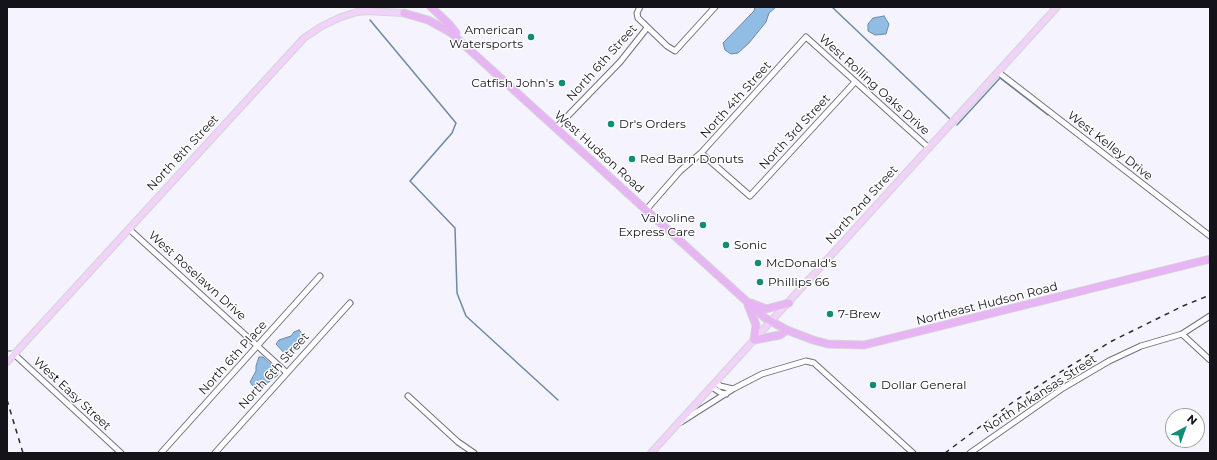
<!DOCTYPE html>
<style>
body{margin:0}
#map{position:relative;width:1217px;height:460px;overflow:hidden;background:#f5f3fe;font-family:Montserrat,sans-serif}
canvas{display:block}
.frame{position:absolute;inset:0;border:8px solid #141319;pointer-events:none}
.north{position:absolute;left:1165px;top:408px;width:40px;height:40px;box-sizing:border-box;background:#fff;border:1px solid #a1a1a3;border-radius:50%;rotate:41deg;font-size:11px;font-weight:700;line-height:16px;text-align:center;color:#141319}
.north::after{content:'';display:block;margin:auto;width:14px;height:18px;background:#108e73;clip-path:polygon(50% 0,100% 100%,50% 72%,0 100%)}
</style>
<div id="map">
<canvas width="1217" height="460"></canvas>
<div class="frame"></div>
<div class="north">N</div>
</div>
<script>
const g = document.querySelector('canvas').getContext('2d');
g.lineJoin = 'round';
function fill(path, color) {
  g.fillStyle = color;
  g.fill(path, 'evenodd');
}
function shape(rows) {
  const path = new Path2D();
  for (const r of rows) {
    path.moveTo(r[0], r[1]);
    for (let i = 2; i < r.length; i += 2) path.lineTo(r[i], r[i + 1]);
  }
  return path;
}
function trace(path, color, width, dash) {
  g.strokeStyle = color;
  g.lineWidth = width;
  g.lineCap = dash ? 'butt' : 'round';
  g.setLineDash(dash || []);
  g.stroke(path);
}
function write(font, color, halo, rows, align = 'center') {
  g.font = font + ' Montserrat,sans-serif';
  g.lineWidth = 3;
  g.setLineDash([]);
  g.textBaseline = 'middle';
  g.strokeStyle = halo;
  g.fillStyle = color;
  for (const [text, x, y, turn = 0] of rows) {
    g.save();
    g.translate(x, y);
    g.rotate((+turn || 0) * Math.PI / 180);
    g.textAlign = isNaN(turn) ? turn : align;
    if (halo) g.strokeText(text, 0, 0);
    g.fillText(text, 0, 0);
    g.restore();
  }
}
const water = shape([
 [755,7,776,7,769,13,766,22,749,43,738,53,731,54,725,50,723,43,754,11,755,7],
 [884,16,889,24,886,34,875,35,868,31,868,24,873,18,884,16],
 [299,330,303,334,302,340,291,355,287,356,276,344,279,340,291,336,294,332,299,330],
 [259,357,263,357,277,370,278,375,261,388,253,386,250,382,256,371,256,366,259,357]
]);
fill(water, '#91bce3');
trace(water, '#6c89a6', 1);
trace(shape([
 [832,7,950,119],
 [370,20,456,123,452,133,410,181,455,228,457,293,466,316,558,400],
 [957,125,1000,78,1048,115]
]), '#6c89a6', 1.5);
const minor = shape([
 [640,7,637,13,638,18,667,46,675,51,715,7],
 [998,72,1210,236],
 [556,128,620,62,647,28],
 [701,153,750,196,855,82],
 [646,210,680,171,701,153,806,37,929,148],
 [129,229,286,372],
 [1182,334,1210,360],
 [7,354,14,354,121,453],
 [716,382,720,386,733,389],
 [712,387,721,393,726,394],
 [408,396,458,442,474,453],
 [681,422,733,389,762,374,806,361,814,363,913,453],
 [161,453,320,276],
 [215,453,350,303],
 [970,453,1063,388,1109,361,1141,346,1182,334,1210,316]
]);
const major = shape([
 [7,362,304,38,322,26,341,17,357,12,366,11,404,13],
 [651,453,1057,7]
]);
const highway = shape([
 [431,7,449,24,456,33],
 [404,13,428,20,450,32,765,318,787,330,813,340,828,344,864,345,1210,259],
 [751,303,766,309,789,303],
 [748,305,756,325,754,340,780,335,787,330]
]);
trace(minor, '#736f80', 7);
trace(major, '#d5d5d6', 8);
trace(highway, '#d5d5d6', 9);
trace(minor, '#fff', 5);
trace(major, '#f1d2f8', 6);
trace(highway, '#e7b4f4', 7);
trace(shape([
 [7,400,23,453],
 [945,453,1013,402,1070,366,1112,341,1183,306,1210,295]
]), '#2b2a31', 1.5, [5, 5]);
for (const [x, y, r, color] of [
 [531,37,4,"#108e73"],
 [562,83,4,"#108e73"],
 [611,124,4,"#108e73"],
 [632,159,4,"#108e73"],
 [703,225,4,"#108e73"],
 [726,245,4,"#108e73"],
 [758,263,4,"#108e73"],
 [760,282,4,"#108e73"],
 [830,314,4,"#108e73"],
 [873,385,4,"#108e73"]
]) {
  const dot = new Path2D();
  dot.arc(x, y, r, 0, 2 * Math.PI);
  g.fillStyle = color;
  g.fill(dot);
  trace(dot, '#fff', 1.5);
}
write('12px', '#141319', '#fff', [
 ["American",523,30,"right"],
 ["Watersports",523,44,"right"],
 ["Catfish John's",554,83,"right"],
 ["Dr's Orders",619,124],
 ["Red Barn Donuts",640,159],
 ["Valvoline",695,218,"right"],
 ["Express Care",695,232,"right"],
 ["Sonic",734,245],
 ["McDonald's",766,263],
 ["Phillips 66",768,282],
 ["7-Brew",838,314],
 ["Dollar General",881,385]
], 'left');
write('12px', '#141319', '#fff', [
 ["North 6th Street",602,63,-48],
 ["West Rolling Oaks Drive",874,85,42],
 ["North 4th Street",736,100,-48],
 ["North 3rd Street",795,132,-47],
 ["West Kelley Drive",1110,146,38],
 ["West Hudson Road",599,152,42],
 ["North 8th Street",183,153,-47],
 ["North 2nd Street",862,205,-48],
 ["West Roselawn Drive",197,276,42],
 ["Northeast Hudson Road",987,304,-14],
 ["North 6th Place",233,358,-48],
 ["North 6th Street",274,371,-48],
 ["West Easy Street",72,394,43],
 ["North Arkansas Street",1040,394,-33]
]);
</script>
